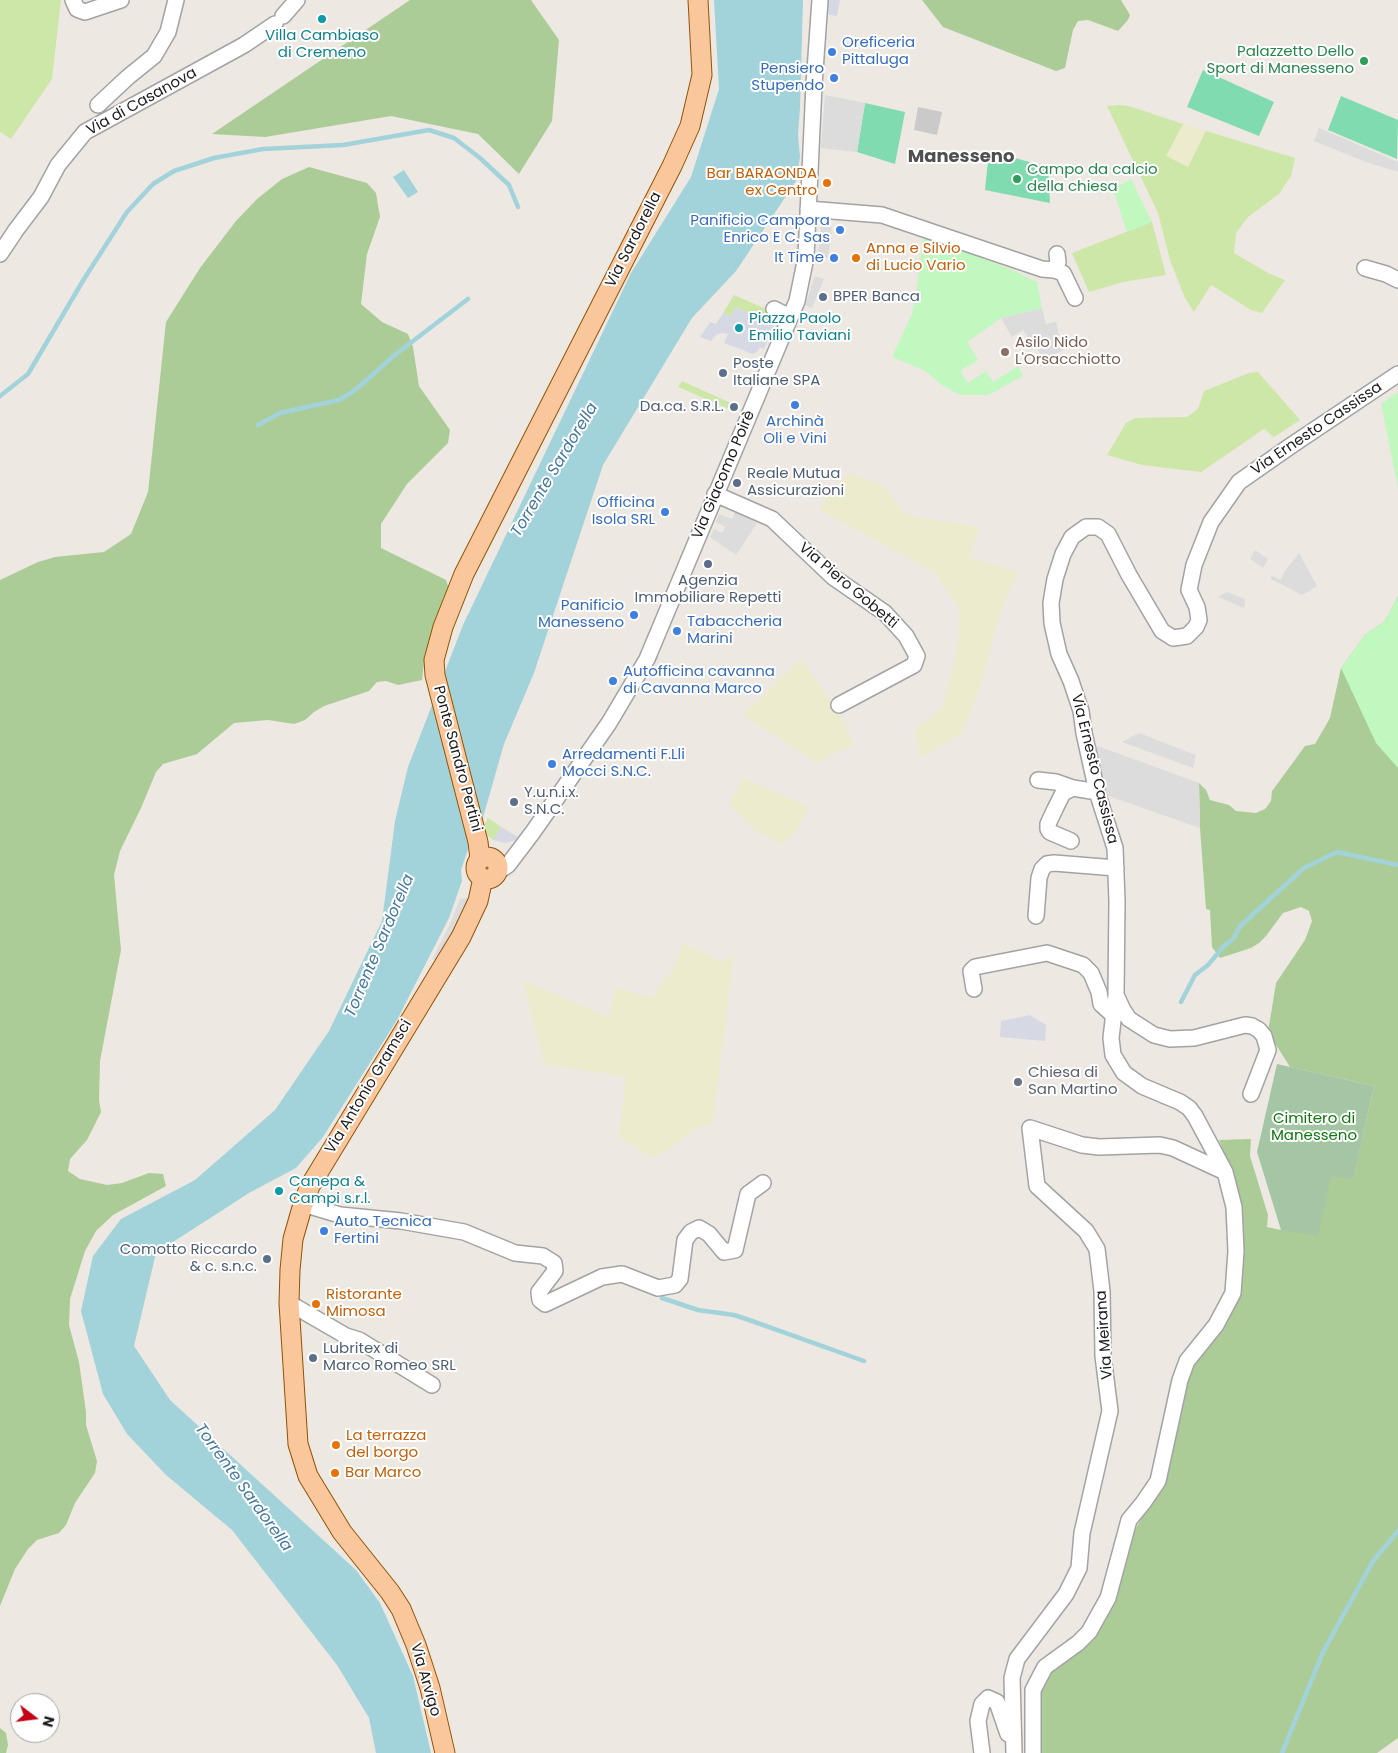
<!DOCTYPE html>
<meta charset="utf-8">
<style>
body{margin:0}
#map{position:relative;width:1398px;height:1753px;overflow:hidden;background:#ede8e2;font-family:Poppins,sans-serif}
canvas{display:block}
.north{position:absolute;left:10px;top:1693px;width:50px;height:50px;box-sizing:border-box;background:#fff;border:1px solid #a4a4a4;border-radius:50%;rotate:105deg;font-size:14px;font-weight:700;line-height:20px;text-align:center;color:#1c1c1c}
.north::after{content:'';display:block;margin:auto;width:18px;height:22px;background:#c30517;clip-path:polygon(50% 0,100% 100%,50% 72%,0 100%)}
</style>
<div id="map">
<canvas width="1398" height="1753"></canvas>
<div class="north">N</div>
</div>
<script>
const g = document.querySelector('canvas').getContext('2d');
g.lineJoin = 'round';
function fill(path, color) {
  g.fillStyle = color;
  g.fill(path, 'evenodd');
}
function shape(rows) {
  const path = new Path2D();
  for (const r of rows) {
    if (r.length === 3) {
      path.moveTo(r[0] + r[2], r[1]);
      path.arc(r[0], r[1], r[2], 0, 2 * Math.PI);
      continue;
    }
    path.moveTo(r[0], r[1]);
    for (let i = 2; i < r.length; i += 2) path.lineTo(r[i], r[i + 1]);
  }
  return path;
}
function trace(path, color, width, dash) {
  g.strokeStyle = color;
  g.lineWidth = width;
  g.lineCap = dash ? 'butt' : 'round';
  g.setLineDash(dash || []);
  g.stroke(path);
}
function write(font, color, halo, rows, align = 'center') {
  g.font = font + ' Poppins,sans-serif';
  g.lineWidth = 4;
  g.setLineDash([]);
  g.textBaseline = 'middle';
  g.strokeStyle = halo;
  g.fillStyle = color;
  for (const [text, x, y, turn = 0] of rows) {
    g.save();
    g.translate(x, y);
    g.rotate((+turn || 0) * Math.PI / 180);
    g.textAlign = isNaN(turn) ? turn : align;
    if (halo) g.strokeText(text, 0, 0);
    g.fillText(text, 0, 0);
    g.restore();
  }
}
fill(shape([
 [918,107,942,112,937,135,914,130]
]), '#cacaca');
fill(shape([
 [1183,124,1206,131,1188,167,1166,156],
 [850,473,882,485,902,511,915,517,979,527,970,558,1018,572,1001,610,982,681,962,734,919,758,916,730,943,706,957,651,960,610,935,572,819,510,829,492],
 [801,659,829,698,845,725,853,745,833,753,818,763,742,715],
 [743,778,809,807,795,832,782,844,755,830,729,805],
 [683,944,722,961,734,955,713,1123,697,1128,660,1155,651,1158,619,1137,626,1077,544,1064,523,980,609,1017,616,987,653,998,663,979,671,974]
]), '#ecebcd');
fill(shape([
 [0,0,61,0,52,79,11,139,0,132],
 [1119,105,1129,106,1183,124,1166,156,1188,167,1206,131,1295,158,1291,176,1279,194,1248,217,1236,233,1234,253,1268,273,1285,280,1262,313,1251,310,1211,285,1194,312,1185,298,1170,260,1158,213,1107,106],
 [1152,222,1166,275,1123,282,1089,292,1072,253],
 [734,295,771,311,767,321,735,307,732,316,723,313],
 [1258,372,1300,420,1274,437,1264,429,1201,472,1142,465,1107,455,1126,423,1135,418,1187,417,1198,409,1204,391,1249,373],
 [682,381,733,404,731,410,678,387],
 [488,818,501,827,493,840,487,835,484,826]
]), '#cde7a8');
fill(shape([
 [410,0,531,0,559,40,552,121,519,174,478,134,391,116,265,137,212,134],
 [922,0,1121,0,1130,15,1128,20,1118,31,1088,20,1078,21,1073,30,1065,68,1056,71,943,27],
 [309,167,367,183,376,193,380,217,367,254,361,304,382,322,408,334,413,347,419,386,450,430,448,443,407,484,381,524,381,548,446,580,450,592,425,653,422,680,398,685,386,681,377,682,369,691,324,706,314,712,305,720,294,724,268,720,234,723,197,754,163,764,156,772,141,808,120,851,114,875,121,950,100,1061,99,1100,101,1112,87,1140,70,1159,68,1171,80,1179,107,1185,122,1183,149,1173,163,1174,166,1186,113,1215,96,1231,85,1251,70,1299,69,1325,79,1362,86,1412,86,1425,97,1461,95,1473,75,1503,66,1525,59,1533,37,1540,28,1549,15,1569,0,1606,0,580,38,562,55,557,104,552,131,534,148,492,166,322,200,268,236,221,257,199,282,179],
 [1398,596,1398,1738,1377,1753,1039,1753,1039,1697,1045,1677,1089,1643,1105,1621,1120,1585,1131,1537,1154,1496,1180,1377,1233,1309,1234,1177,1219,1140,1251,1139,1250,1156,1268,1215,1267,1227,1281,1230,1331,1175,1353,1179,1374,1086,1290,1067,1268,1032,1276,983,1305,940,1312,921,1309,911,1301,907,1283,913,1266,936,1259,943,1251,948,1220,958,1212,947,1210,910,1206,909,1200,828,1199,783,1206,790,1210,800,1229,805,1236,811,1256,813,1265,809,1271,801,1272,791,1278,783,1305,746,1315,744,1330,718,1341,668,1365,635,1385,621],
 [0,1728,6,1733,8,1745,6,1753,0,1753]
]), '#accc97');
fill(shape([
 [1277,1064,1374,1086,1353,1180,1331,1176,1318,1236,1281,1230,1257,1152]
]), '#a4c6a5');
fill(shape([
 [1131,179,1152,222,1127,232,1113,189],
 [923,236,1010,269,1037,282,1042,308,1001,318,967,342,978,360,960,371,968,383,986,371,993,382,1018,366,1023,376,988,395,960,395,942,385,924,370,892,357,912,314,918,281],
 [1398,392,1398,488,1381,404],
 [1398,596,1398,768,1376,743,1341,668,1365,635,1385,621]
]), '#c0f8bf');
fill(shape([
 [1203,70,1274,102,1259,136,1187,107],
 [1341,96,1398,120,1397,159,1328,130],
 [865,103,905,112,895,164,857,152],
 [989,151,1048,167,1050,203,985,190]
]), '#81dbb0');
fill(shape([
 [810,12,814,12,807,110,803,109],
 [825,95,865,103,857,152,821,148],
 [1319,128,1398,162,1398,172,1366,162,1314,141],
 [803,216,799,276,794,275,799,217],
 [821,226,832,227,828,258,818,257],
 [815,276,824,279,812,308,805,305],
 [1042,308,1046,324,1056,322,1063,350,1045,360,1023,330,1012,337,1001,318],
 [735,512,757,523,736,555,710,537,714,529,722,533,725,527,716,522,719,514,732,519],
 [1255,550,1268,559,1263,568,1250,559],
 [1299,553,1317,586,1302,595,1271,579,1271,575,1281,580,1285,571],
 [1227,592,1245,599,1244,608,1218,597],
 [655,655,659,657,619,721,616,718],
 [1139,733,1196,755,1193,768,1122,742],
 [1095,745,1199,783,1200,828,1106,795,1098,771],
 [568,767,572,770,538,817,533,815],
 [473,897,438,962,432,959,449,926,460,899]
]), '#dcdcdc');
fill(shape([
 [824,0,840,0,837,16,825,14],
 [735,307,767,321,771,311,779,314,764,349,760,347,758,351,753,354,724,343,728,334,723,333,717,334,711,341,700,337,710,322,716,324,723,313,732,316],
 [501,827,518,837,516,840,505,843,493,840],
 [1030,1015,1046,1025,1045,1041,1000,1037,1001,1021]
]), '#d6d8e3');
fill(shape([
 [714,0,803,0,800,108,798,135,800,157,796,181,736,271,692,318,603,465,534,673,504,744,484,814,467,852,461,870,462,881,449,918,397,1020,323,1137,296,1168,249,1193,156,1253,134,1346,170,1400,356,1570,380,1603,413,1676,431,1753,376,1753,369,1718,337,1665,232,1530,166,1475,127,1434,103,1394,81,1311,93,1256,121,1219,195,1180,275,1110,329,1031,382,921,395,821,408,767,463,625,631,273,691,177,719,89],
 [404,170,418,192,408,198,393,177]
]), '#a3d3da');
trace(shape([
 [0,396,28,374,84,279,127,212,153,184,174,171,214,158,263,149,343,145,429,130,454,138,480,158,509,185,518,207],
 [258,425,280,413,339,400,354,391,396,354,468,299],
 [1181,1002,1195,975,1208,965,1224,946,1234,938,1240,926,1304,868,1337,852,1398,865],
 [662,1298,698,1310,734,1315,752,1321,864,1361],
 [1282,1753,1323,1652,1373,1561,1398,1531]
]), '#a3d3da', 4.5);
const minor = shape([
 [73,0,77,9,85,12,121,0],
 [283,16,297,0],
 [98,105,128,77,154,56,168,32,176,0],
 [808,209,882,215,1042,269,1054,270,1058,262,1057,254],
 [0,254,16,230,41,197,58,165,85,132,244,45,275,24],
 [1365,268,1386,274,1398,280],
 [1054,270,1063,273,1075,298],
 [774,309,790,317],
 [715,494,772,519,833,577,885,613,906,636,917,656,914,665,839,705],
 [1038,780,1056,782,1073,788],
 [1071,841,1050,832,1048,829,1048,824,1055,809,1063,793,1073,788,1097,792],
 [496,873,508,865,533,832,609,723,647,659,797,301,806,257,814,85,820,0],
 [1036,916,1039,878,1042,869,1047,864,1054,863,1116,868],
 [974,989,971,971,975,967,1047,953,1083,965,1091,973,1099,992,1101,1004,1113,1015],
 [1116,995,1123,1010,1129,1019,1154,1035,1170,1039,1194,1038,1245,1025,1252,1026,1259,1030,1264,1036,1268,1050,1251,1094],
 [303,1204,340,1215,401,1221,464,1232,515,1253,543,1256,554,1263,555,1271,539,1292,540,1300,545,1304,602,1277,622,1274,658,1288,675,1285,680,1279,685,1240,691,1232,699,1228,709,1234,724,1252,735,1250,748,1194,763,1183],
 [289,1303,346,1336,359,1340,432,1385],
 [982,1753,978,1721,982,1704,988,1698,997,1702,1008,1734],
 [1014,1753,1012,1678,1017,1659,1066,1594,1079,1568,1082,1533,1110,1411,1103,1356,1102,1291,1097,1249,1086,1231,1037,1186,1030,1128,1082,1145,1099,1147,1160,1145,1173,1148,1225,1172],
 [1033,1753,1033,1690,1045,1667,1078,1643,1089,1632,1108,1598,1129,1520,1143,1503,1158,1481,1180,1380,1187,1361,1216,1325,1233,1293,1236,1251,1234,1207,1225,1172,1195,1116,1189,1108,1180,1102,1142,1086,1131,1078,1124,1073,1113,1055,1111,1038,1116,995,1117,901,1115,848,1097,792,1084,733,1081,711,1071,681,1059,654,1052,623,1051,603,1055,579,1063,554,1072,537,1086,527,1098,527,1108,534,1129,575,1162,631,1173,638,1187,636,1196,627,1199,620,1197,607,1189,590,1194,565,1211,522,1239,482,1292,445,1398,374]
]);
const major = shape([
 [487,868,11],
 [480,859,478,842,435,675,434,660,443,627,464,574,672,166,690,126,702,75,698,0],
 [445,1753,430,1688,416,1645,401,1609,390,1592,342,1532,308,1476,298,1444,289,1303,290,1270,293,1239,303,1204,310,1186,461,937,478,901,483,878]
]);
trace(minor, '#a3a3a3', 18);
trace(major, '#915404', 21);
trace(minor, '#fff', 15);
trace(major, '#f9c79b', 19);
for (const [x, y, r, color] of [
 [322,19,5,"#0f9aa8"],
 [832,52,5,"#3f7fe0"],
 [1364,61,5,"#2e9e5b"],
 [834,78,5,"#3f7fe0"],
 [1017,179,5,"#2e9e5b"],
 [827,183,5,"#e8710a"],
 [840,230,5,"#3f7fe0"],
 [834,258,5,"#3f7fe0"],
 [856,258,5,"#e8710a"],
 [823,297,5,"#5c6f8a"],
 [739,328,5,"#0f9aa8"],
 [1005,352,5,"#8d6e63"],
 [723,373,5,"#5c6f8a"],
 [795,405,5,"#3f7fe0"],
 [734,407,5,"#5c6f8a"],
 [737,483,5,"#5c6f8a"],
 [665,512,5,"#3f7fe0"],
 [708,564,5,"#5c6f8a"],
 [634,615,5,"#3f7fe0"],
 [677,631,5,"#3f7fe0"],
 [613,681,5,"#3f7fe0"],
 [552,764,5,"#3f7fe0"],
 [514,802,5,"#5c6f8a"],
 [1018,1082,5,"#6b7280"],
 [279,1191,5,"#0f9aa8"],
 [324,1231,5,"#3f7fe0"],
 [267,1259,5,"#5c6f8a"],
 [316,1304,5,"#e8710a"],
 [313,1358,5,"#5c6f8a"],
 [336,1445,5,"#e8710a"],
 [335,1473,5,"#e8710a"]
]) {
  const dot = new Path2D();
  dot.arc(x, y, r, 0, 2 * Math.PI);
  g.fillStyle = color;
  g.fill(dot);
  trace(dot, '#fff', 2);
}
write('15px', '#0d838f', '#fff', [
 ["Villa Cambiaso",322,36,"center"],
 ["di Cremeno",322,53,"center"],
 ["Piazza Paolo",749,319],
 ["Emilio Taviani",749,336],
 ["Canepa &",289,1182],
 ["Campi s.r.l.",289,1199]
], 'left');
write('15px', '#366cbe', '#fff', [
 ["Oreficeria",842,43],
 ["Pittaluga",842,60],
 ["Pensiero",824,69,"right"],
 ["Stupendo",824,86,"right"],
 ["Panificio Campora",830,221,"right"],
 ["Enrico E C. Sas",830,238,"right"],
 ["It Time",824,258,"right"],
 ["Archinà",795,422,"center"],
 ["Oli e Vini",795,439,"center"],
 ["Officina",655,503,"right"],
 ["Isola SRL",655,520,"right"],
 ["Panificio",624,606,"right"],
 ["Manesseno",624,623,"right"],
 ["Tabaccheria",687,622],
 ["Marini",687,639],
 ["Autofficina cavanna",623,672],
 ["di Cavanna Marco",623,689],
 ["Arredamenti F.Lli",562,755],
 ["Mocci S.N.C.",562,772],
 ["Auto Tecnica",334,1222],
 ["Fertini",334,1239]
], 'left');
write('15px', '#27864d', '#fff', [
 ["Palazzetto Dello",1354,52],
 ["Sport di Manesseno",1354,69],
 ["Campo da calcio",1027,170,"left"],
 ["della chiesa",1027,187,"left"]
], 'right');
write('15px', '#1c1c1c', '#fff', [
 ["Via di Casanova",142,102,-29],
 ["Via Sardorella",634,240,-63],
 ["Via Ernesto Cassissa",1317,429,-34],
 ["Via Giacomo Poirè",724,475,-67],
 ["Via Piero Gobetti",848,586,40],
 ["Ponte Sandro Pertini",457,759,75],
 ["Via Ernesto Cassissa",1094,769,76],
 ["Via Antonio Gramsci",369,1087,-59],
 ["Via Meirana",1105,1335,-94],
 ["Via Arvigo",425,1680,74]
]);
write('15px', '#c56008', '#fff', [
 ["Bar BARAONDA",817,174,"right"],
 ["ex Centro",817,191,"right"],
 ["Anna e Silvio",866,249],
 ["di Lucio Vario",866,266],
 ["Ristorante",326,1295],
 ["Mimosa",326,1312],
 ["La terrazza",346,1436],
 ["del borgo",346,1453],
 ["Bar Marco",345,1473]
], 'left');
write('15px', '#4e5e75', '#fff', [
 ["BPER Banca",833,297],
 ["Poste",733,364],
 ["Italiane SPA",733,381],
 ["Da.ca. S.R.L.",724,407,"right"],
 ["Reale Mutua",747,474],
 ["Assicurazioni",747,491],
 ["Agenzia",708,581,"center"],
 ["Immobiliare Repetti",708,598,"center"],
 ["Y.u.n.i.x.",524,793],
 ["S.N.C.",524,810],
 ["Comotto Riccardo",257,1250,"right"],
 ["& c. s.n.c.",257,1267,"right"],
 ["Lubritex di",323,1349],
 ["Marco Romeo SRL",323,1366]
], 'left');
write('15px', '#785e54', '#fff', [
 ["Asilo Nido",1015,343],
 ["L'Orsacchiotto",1015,360]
], 'left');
write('15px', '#5b616d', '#fff', [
 ["Chiesa di",1028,1073],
 ["San Martino",1028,1090]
], 'left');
write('15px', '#0f770e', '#fff', [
 ["Cimitero di",1314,1119],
 ["Manesseno",1314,1136]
]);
write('italic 16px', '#45789a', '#fff', [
 ["Torrente Sardorella",555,470,-59],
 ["Torrente Sardorella",380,946,-67],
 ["Torrente Sardorella",243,1488,54]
]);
write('bold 18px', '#4f4f4f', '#fff', [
 ["Manesseno",961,157]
]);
</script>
